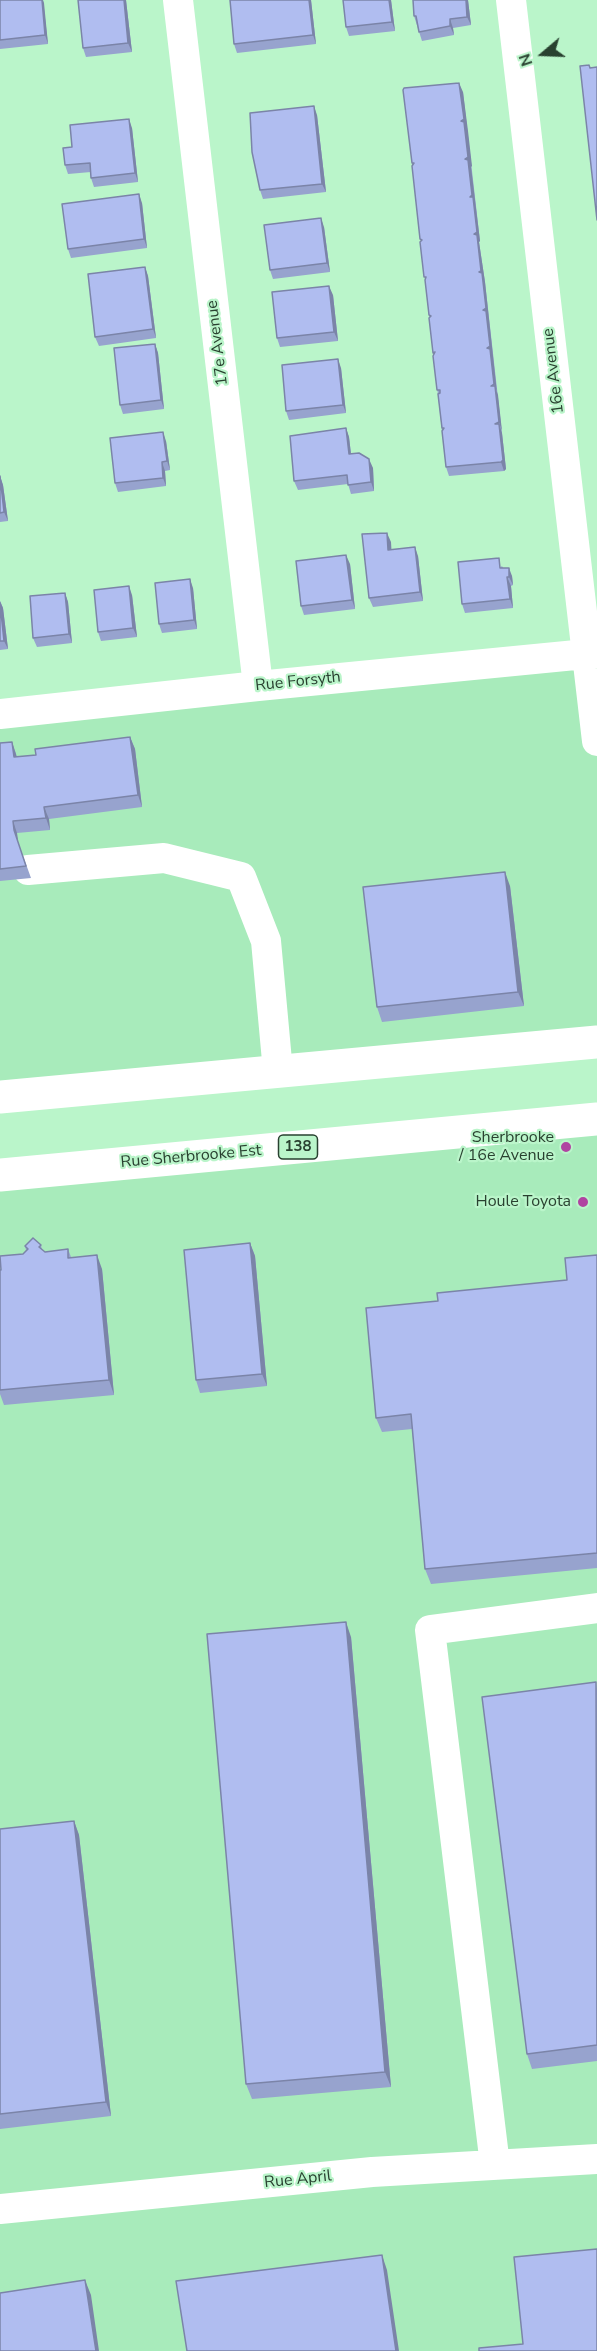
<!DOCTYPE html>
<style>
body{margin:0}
#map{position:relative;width:597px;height:2351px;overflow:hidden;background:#baf5ca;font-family:"Nunito Sans",sans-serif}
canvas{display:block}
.north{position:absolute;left:513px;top:24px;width:60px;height:60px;-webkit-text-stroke:4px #baf5ca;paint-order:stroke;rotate:251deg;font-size:16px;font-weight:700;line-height:24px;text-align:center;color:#294130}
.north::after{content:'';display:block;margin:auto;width:21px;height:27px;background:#294130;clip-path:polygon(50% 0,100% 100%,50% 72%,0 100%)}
</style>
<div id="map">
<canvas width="597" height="2351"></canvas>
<div class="north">N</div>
</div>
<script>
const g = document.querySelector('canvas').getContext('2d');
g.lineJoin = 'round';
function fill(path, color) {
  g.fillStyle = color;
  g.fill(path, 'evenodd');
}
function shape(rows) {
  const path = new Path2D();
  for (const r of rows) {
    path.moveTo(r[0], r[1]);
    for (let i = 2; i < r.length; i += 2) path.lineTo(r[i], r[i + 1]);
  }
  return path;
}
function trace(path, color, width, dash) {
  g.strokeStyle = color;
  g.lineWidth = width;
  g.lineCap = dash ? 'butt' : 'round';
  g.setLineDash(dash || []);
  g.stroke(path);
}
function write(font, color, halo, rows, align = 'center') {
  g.font = font + ' "Nunito Sans",sans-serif';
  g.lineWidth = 4.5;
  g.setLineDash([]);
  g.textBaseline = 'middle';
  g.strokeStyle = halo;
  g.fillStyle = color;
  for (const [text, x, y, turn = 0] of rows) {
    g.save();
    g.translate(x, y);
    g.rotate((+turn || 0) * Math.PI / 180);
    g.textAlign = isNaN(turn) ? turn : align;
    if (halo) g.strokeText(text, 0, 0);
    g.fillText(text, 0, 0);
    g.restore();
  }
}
fill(shape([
 [597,653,597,1042,0,1097,0,714],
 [597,1119,597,2351,0,2351,0,1176]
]), '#a8ebbb');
trace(shape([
 [178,0,258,686],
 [511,0,597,741],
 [0,714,258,686,597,653],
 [28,870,164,858,241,877,266,941,278,1072],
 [495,2165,430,1630,597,1608],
 [0,2209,372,2172,597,2159]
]), '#fff', 30);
trace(shape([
 [0,1097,597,1042],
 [0,1175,597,1119]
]), '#fff', 33);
fill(shape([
 [0,0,43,0,48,44,0,49],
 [78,0,126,0,132,52,86,57,83,48],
 [230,0,311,0,316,44,237,53,234,44],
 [391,0,395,31,349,36,346,27],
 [413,0,468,0,471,25,453,28,454,35,422,41,414,16],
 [463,92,480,241,479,242,485,282,506,469,504,471,449,476,446,467,412,163],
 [317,115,326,192,263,199,260,190],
 [132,128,138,182,94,187,91,178,91,172,68,174,65,165,72,147],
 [142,203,147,248,71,258,68,249],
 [324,227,330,272,273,279,270,270],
 [145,267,148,276,156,338,99,346,95,337],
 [333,295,338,341,280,347,277,338],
 [155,344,158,353,164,409,123,414,120,405],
 [341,368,346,413,289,420,286,411],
 [346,428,349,437,351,454,373,468,374,491,351,494,348,484,298,490,294,481],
 [166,441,170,470,165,471,166,486,118,492,115,483],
 [0,476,3,485,8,521,0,522],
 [391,542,391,550,418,556,423,601,373,607,369,598],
 [350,564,355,609,304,615,301,606],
 [502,566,503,568,512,576,513,585,511,586,513,608,465,613,462,604],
 [193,588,197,629,162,633,159,624],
 [65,593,68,602,72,643,37,647,33,638],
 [132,595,137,637,101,641,98,632],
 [0,601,3,608,8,649,0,650],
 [130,737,135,749,142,807,49,819,50,830,17,833,18,842,31,878,0,881,0,743,12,742,17,757,36,755],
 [510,886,524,1006,382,1022,377,1007],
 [250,1243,255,1256,267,1386,200,1393,196,1380],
 [41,1245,42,1250,45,1252,68,1249,71,1257,102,1269,114,1395,4,1405,0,1394,0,1270,23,1254,26,1250,25,1246],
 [597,1255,597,1568,431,1584,425,1569,412,1429,382,1432,376,1418,438,1301,567,1280],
 [351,1637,391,2087,252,2099,246,2084],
 [597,1684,597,2061,532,2069,527,2054],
 [74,1821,79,1835,111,2116,0,2129,0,1829]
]), '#97a3ce');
fill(shape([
 [42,0,43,0,44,3,48,44,45,35],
 [124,0,126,0,132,52,128,43],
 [309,0,311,0,316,44,313,35],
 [389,0,391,0,395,31,392,22],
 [466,0,468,0,471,25,467,17],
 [450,19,453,28,454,35,450,26],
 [459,83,463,92,468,131,472,166,471,167,480,241,479,242,485,282,497,393,494,384,487,348,483,310,461,121],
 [314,106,317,115,326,192,322,184],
 [129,119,132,128,138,182,135,173],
 [139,194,142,203,147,248,144,239],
 [321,218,324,227,330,272,327,263],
 [145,267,148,276,156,338,153,329],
 [329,286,333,295,338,341,334,332],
 [155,344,158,353,164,409,161,400],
 [338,359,341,368,346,413,343,405],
 [495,386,498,395,502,431,499,422],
 [499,424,502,433,506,469,504,471,501,462],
 [346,428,349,437,352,463,349,454],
 [163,432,166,441,170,470,167,461],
 [369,459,373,468,374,491,371,482],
 [162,462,165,471,166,486,163,478],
 [0,476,3,485,8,521,4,512],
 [387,533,391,542,392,559,388,550],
 [415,547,418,556,423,601,420,592],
 [346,555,350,564,355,609,352,600],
 [509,568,512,576,513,585,509,577],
 [507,577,511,586,513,608,510,599],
 [190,579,193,588,197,629,194,620],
 [129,586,132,595,137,637,133,628],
 [65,593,68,602,72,643,69,634],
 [0,601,3,608,8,649,4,641],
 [130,737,135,749,142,807,138,795],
 [12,742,16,754,19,770,14,757],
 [44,807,49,819,50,830,46,818],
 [13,821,17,833,18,842,14,830],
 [505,872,510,886,524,1006,518,992],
 [250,1243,255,1256,267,1386,262,1374],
 [97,1255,102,1269,114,1395,109,1380],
 [346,1622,351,1637,391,2087,385,2072],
 [74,1821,79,1835,111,2116,106,2102],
 [382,2255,387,2270,399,2351,396,2351],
 [85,2280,91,2295,99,2351,96,2351]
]), '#7b84a8');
const building = shape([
 [0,0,42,0,45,35,0,40,0,0],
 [78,0,124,0,128,43,83,48,78,0],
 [230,0,309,0,313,35,234,44,230,0],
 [343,0,389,0,392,22,346,27,343,0],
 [413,0,466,0,467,17,450,19,450,26,419,32,416,16,414,16,413,0],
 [589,65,590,68,597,67,597,220,580,66,589,65],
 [459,83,464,119,461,121,464,122,468,157,465,159,468,160,472,195,470,197,473,197,477,232,474,234,477,235,481,271,479,272,482,273,486,308,483,310,486,311,490,346,487,348,490,349,494,384,491,386,495,386,499,422,495,424,499,424,503,460,501,462,446,467,442,431,444,428,442,428,438,394,440,393,440,390,437,390,433,356,435,352,433,353,429,318,431,316,429,315,425,280,426,277,424,277,420,242,422,240,420,239,412,166,414,163,412,163,403,90,404,88,459,83],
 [314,106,322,184,260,190,252,152,250,113,314,106],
 [129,119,135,173,91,178,90,163,65,165,63,148,72,147,70,125,129,119],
 [139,194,144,239,68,249,62,204,139,194],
 [321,218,327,263,270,270,264,225,321,218],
 [145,267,153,329,95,337,88,274,145,267],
 [329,286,334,332,277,338,272,292,329,286],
 [155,344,161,400,120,405,114,348,155,344],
 [338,359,343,405,286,411,282,365,338,359],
 [346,428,349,454,359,453,369,459,371,482,348,485,347,475,294,481,290,436,346,428],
 [163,432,167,461,162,462,163,478,115,483,110,438,163,432],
 [0,476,4,512,0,513,0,476],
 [387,533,388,550,415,547,420,592,369,598,362,534,387,533],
 [346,555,352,600,301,606,296,561,346,555],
 [499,558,500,568,509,568,509,577,507,577,510,599,462,604,458,562,499,558],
 [190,579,194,620,159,624,155,583,190,579],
 [129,586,133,628,98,632,94,590,129,586],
 [65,593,69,634,33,638,30,596,65,593],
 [0,603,4,641,0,641,0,603],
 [130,737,138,795,44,807,46,818,13,821,14,830,26,866,0,869,0,743,12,742,14,757,36,755,35,749,130,737],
 [505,872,518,992,377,1007,363,887,505,872],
 [33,1238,41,1245,39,1247,45,1252,68,1249,68,1258,97,1255,109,1380,0,1390,0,1270,1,1270,0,1256,23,1254,28,1249,25,1246,33,1238],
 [250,1243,262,1374,196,1380,184,1250,250,1243],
 [597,1255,597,1553,425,1569,411,1414,376,1418,366,1308,438,1301,437,1293,567,1280,565,1258,597,1255],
 [346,1622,385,2072,246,2084,207,1634,346,1622],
 [596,1682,597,2045,527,2054,482,1697,596,1682],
 [74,1821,106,2102,0,2114,0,1829,74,1821],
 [597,2249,597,2351,479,2351,479,2348,523,2344,514,2257,597,2249],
 [382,2255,396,2351,187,2351,176,2281,382,2255],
 [85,2280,96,2351,0,2351,0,2293,85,2280]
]);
fill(building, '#b0bdf0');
trace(building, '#7b84a8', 1.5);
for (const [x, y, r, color] of [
 [566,1147,6,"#b043a1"],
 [583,1202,6,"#b043a1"]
]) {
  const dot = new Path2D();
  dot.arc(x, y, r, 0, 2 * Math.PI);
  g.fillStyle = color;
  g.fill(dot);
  trace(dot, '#baf5ca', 2);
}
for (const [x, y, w] of [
 [298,1147,39]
]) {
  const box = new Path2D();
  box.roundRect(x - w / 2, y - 12, w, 24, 4.5);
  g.fillStyle = '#baf5ca';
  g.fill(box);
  trace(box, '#294130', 1.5);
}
write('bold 15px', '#294130', null, [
 ["138",298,1147]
]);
write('16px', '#294130', '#baf5ca', [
 ["17e Avenue",218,343,-97],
 ["16e Avenue",554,371,-97],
 ["Rue Forsyth",298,682,-6],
 ["Rue Sherbrooke Est",191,1157,-5],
 ["Rue April",298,2180,-6]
]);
write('16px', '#294130', '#baf5ca', [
 ["Sherbrooke",554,1138],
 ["/ 16e Avenue",554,1156],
 ["Houle Toyota",571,1202]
], 'right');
</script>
